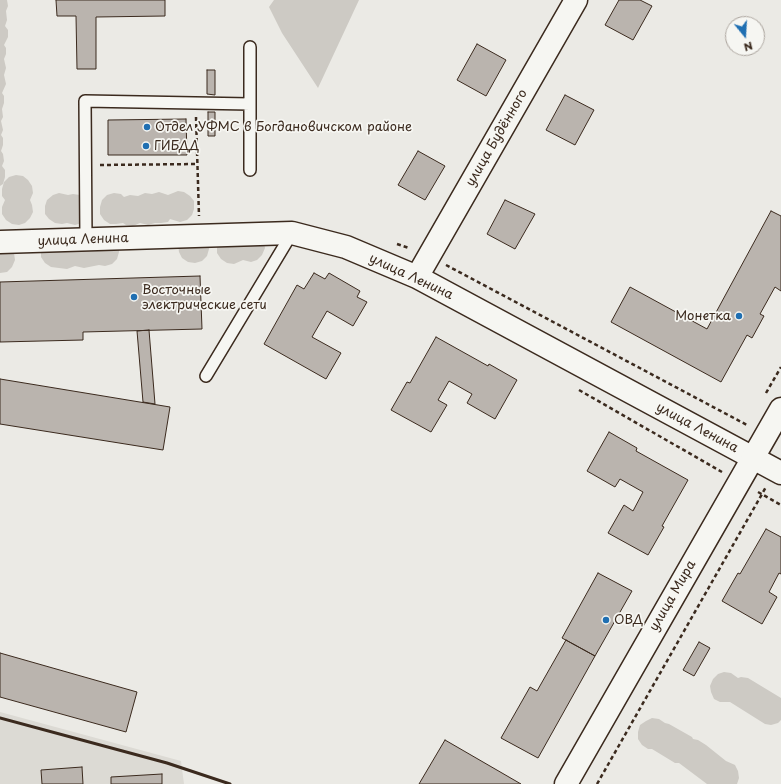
<!DOCTYPE html>
<meta charset="utf-8">
<style>
body{margin:0}
#map{position:relative;width:781px;height:784px;overflow:hidden;background:#ebeae5;font-family:"Playpen Sans",sans-serif}
canvas{display:block}
.north{position:absolute;left:725px;top:16px;width:40px;height:40px;box-sizing:border-box;background:#f6f6f2;border:1px solid #aba49d;border-radius:50%;rotate:162deg;font-size:11px;font-weight:700;line-height:16px;text-align:center;color:#3b2a1e}
.north::after{content:'';display:block;margin:auto;width:14px;height:18px;background:#1f6fb2;clip-path:polygon(50% 0,100% 100%,50% 72%,0 100%)}
</style>
<div id="map">
<canvas width="781" height="784"></canvas>
<div class="north">N</div>
</div>
<script>
const g = document.querySelector('canvas').getContext('2d');
g.lineJoin = 'round';
function fill(path, color) {
  g.fillStyle = color;
  g.fill(path, 'evenodd');
}
function shape(rows) {
  const path = new Path2D();
  for (const r of rows) {
    path.moveTo(r[0], r[1]);
    for (let i = 2; i < r.length; i += 2) path.lineTo(r[i], r[i + 1]);
  }
  return path;
}
function trace(path, color, width, dash) {
  g.strokeStyle = color;
  g.lineWidth = width;
  g.lineCap = dash ? 'butt' : 'round';
  g.setLineDash(dash || []);
  g.stroke(path);
}
function write(font, color, halo, rows, align = 'center') {
  g.font = font + ' "Playpen Sans",sans-serif';
  g.lineWidth = 3.5;
  g.setLineDash([]);
  g.textBaseline = 'middle';
  g.strokeStyle = halo;
  g.fillStyle = color;
  for (const [text, x, y, turn = 0] of rows) {
    g.save();
    g.translate(x, y);
    g.rotate((+turn || 0) * Math.PI / 180);
    g.textAlign = isNaN(turn) ? turn : align;
    if (halo) g.strokeText(text, 0, 0);
    g.fillText(text, 0, 0);
    g.restore();
  }
}
fill(shape([
 [0,712,181,761,184,784,0,784]
]), '#dcdad4');
fill(shape([
 [0,0,7,0,8,6,6,11,7,20,5,26,8,30,8,37,4,45,6,48,6,54,4,59,6,68,4,75,6,84,2,93,4,96,4,103,2,109,3,117,1,121,3,130,1,135,3,138,3,145,1,151,3,154,4,161,2,166,5,170,5,177,3,184,0,186],
 [274,0,359,0,318,88,282,33,269,7],
 [16,175,23,176,28,180,32,186,33,193,30,200,32,205,33,212,30,218,25,223,19,225,12,224,6,220,2,214,2,207,5,200,2,196,2,189,4,182,9,177],
 [178,191,184,192,190,196,194,201,194,209,192,215,187,220,180,222,170,219,168,222,161,223,155,223,148,225,140,223,133,226,126,225,123,223,116,224,110,224,104,220,100,214,100,207,102,200,107,195,114,193,121,194,124,197,130,195,138,196,145,193,152,194,159,192,168,195],
 [59,193,68,195,73,194,80,195,86,199,82,223,75,225,67,223,62,224,55,223,49,219,45,214,45,206,47,200,53,195],
 [219,240,264,242,265,248,262,255,257,260,251,262,243,260,234,264,227,263,221,259,217,253,217,247],
 [209,242,209,249,207,256,202,261,195,263,188,262,182,258,179,252,178,245],
 [0,243,11,247,14,253,15,260,12,267,7,272,0,273],
 [119,245,119,252,117,259,112,264,105,266,99,265,84,268,75,266,67,269,51,267,45,263,41,257,41,250],
 [724,672,731,673,738,678,741,677,748,678,781,698,781,720,778,723,771,725,765,724,730,702,720,702,714,699,711,692,710,686,713,679,718,674],
 [652,718,659,719,665,723,669,724,692,737,693,739,698,740,706,745,726,761,735,765,738,771,739,778,737,784,707,784,679,763,675,763,652,749,648,749,642,745,638,739,638,732,640,725,646,721]
]), '#cdcac4');
const building = shape([
 [56,0,165,0,165,16,96,17,96,69,77,69,76,16,57,16,56,0],
 [619,0,640,0,652,6,633,40,605,25,619,0],
 [477,44,506,60,486,96,457,80,477,44],
 [207,70,215,70,215,95,207,94,207,70],
 [565,95,594,110,575,145,546,130,565,95],
 [208,112,215,112,215,136,208,136,208,112],
 [186,119,187,155,108,155,108,120,186,119],
 [418,151,445,166,425,200,398,185,418,151],
 [505,200,535,214,515,249,487,234,505,200],
 [771,211,781,216,781,291,775,287,760,314,764,316,752,338,747,335,721,382,611,322,630,287,707,329,771,211],
 [314,273,325,279,329,273,360,291,357,297,367,302,353,326,327,311,312,337,341,353,326,379,264,344,297,285,304,289,314,273],
 [200,276,202,329,83,332,83,340,0,342,0,282,200,276],
 [149,330,155,404,143,402,137,331,149,330],
 [436,337,488,366,489,364,517,380,495,419,467,403,472,394,449,381,438,400,447,405,431,432,391,410,407,382,410,383,436,337],
 [0,379,170,407,163,450,0,424,0,379],
 [609,432,637,448,636,451,688,480,662,526,664,527,648,555,608,533,624,505,633,511,643,492,620,479,615,487,587,471,609,432],
 [766,529,781,537,781,574,779,573,769,592,777,597,762,624,722,601,738,573,740,574,766,529],
 [598,573,632,591,595,656,562,638,598,573],
 [566,640,595,656,538,758,501,738,530,687,537,691,566,640],
 [699,642,710,648,694,676,683,670,699,642],
 [0,653,137,692,126,732,0,697,0,653],
 [445,740,521,784,419,784,445,740],
 [82,767,83,784,42,784,41,770,82,767],
 [162,774,162,784,111,784,111,777,162,774]
]);
fill(building, '#bab4ae');
trace(building, '#3b2a1e', 1);
const lane = shape([
 [250,47,250,170],
 [86,240,85,101,250,104],
 [206,376,292,233]
]);
const street = shape([
 [0,242,292,233,346,247,417,277,781,473],
 [417,277,576,0]
]);
const secondary = shape([
 [566,784,781,409]
]);
trace(lane, '#3b2a1e', 14);
trace(street, '#3b2a1e', 25);
trace(secondary, '#3b2a1e', 25);
trace(shape([
 [196,117,199,216],
 [100,165,197,164],
 [397,244,409,248],
 [446,265,747,425],
 [579,390,722,472],
 [766,393,781,367],
 [758,492,781,505],
 [597,784,766,487]
]), '#3b2a1e', 2.5, [4, 3]);
trace(lane, '#f6f6f2', 11);
trace(street, '#f6f6f2', 22);
trace(secondary, '#f6f6f2', 22);
trace(shape([
 [0,718,167,763,230,784]
]), '#3b2a1e', 3);
for (const [x, y, r, color] of [
 [147,127,4,"#1f6fb2"],
 [146,146,4,"#1f6fb2"],
 [134,297,4,"#1f6fb2"],
 [739,316,4,"#1f6fb2"],
 [606,620,4,"#1f6fb2"]
]) {
  const dot = new Path2D();
  dot.arc(x, y, r, 0, 2 * Math.PI);
  g.fillStyle = color;
  g.fill(dot);
  trace(dot, '#f6f6f2', 1.5);
}
write('13px', '#3b2a1e', '#f6f6f2', [
 ["Отдел УФМС в Богдановичском районе",155,127],
 ["ГИБДД",154,146],
 ["Восточные",142,290],
 ["электрические сети",142,305],
 ["Монетка",731,316,"right"],
 ["ОВД",614,620]
], 'left');
write('13px', '#3b2a1e', '#f6f6f2', [
 ["улица Будённого",497,138,-60],
 ["улица Ленина",83,240,-2],
 ["улица Ленина",411,277,25],
 ["улица Ленина",697,428,28],
 ["улица Мира",673,596,-60]
]);
</script>
